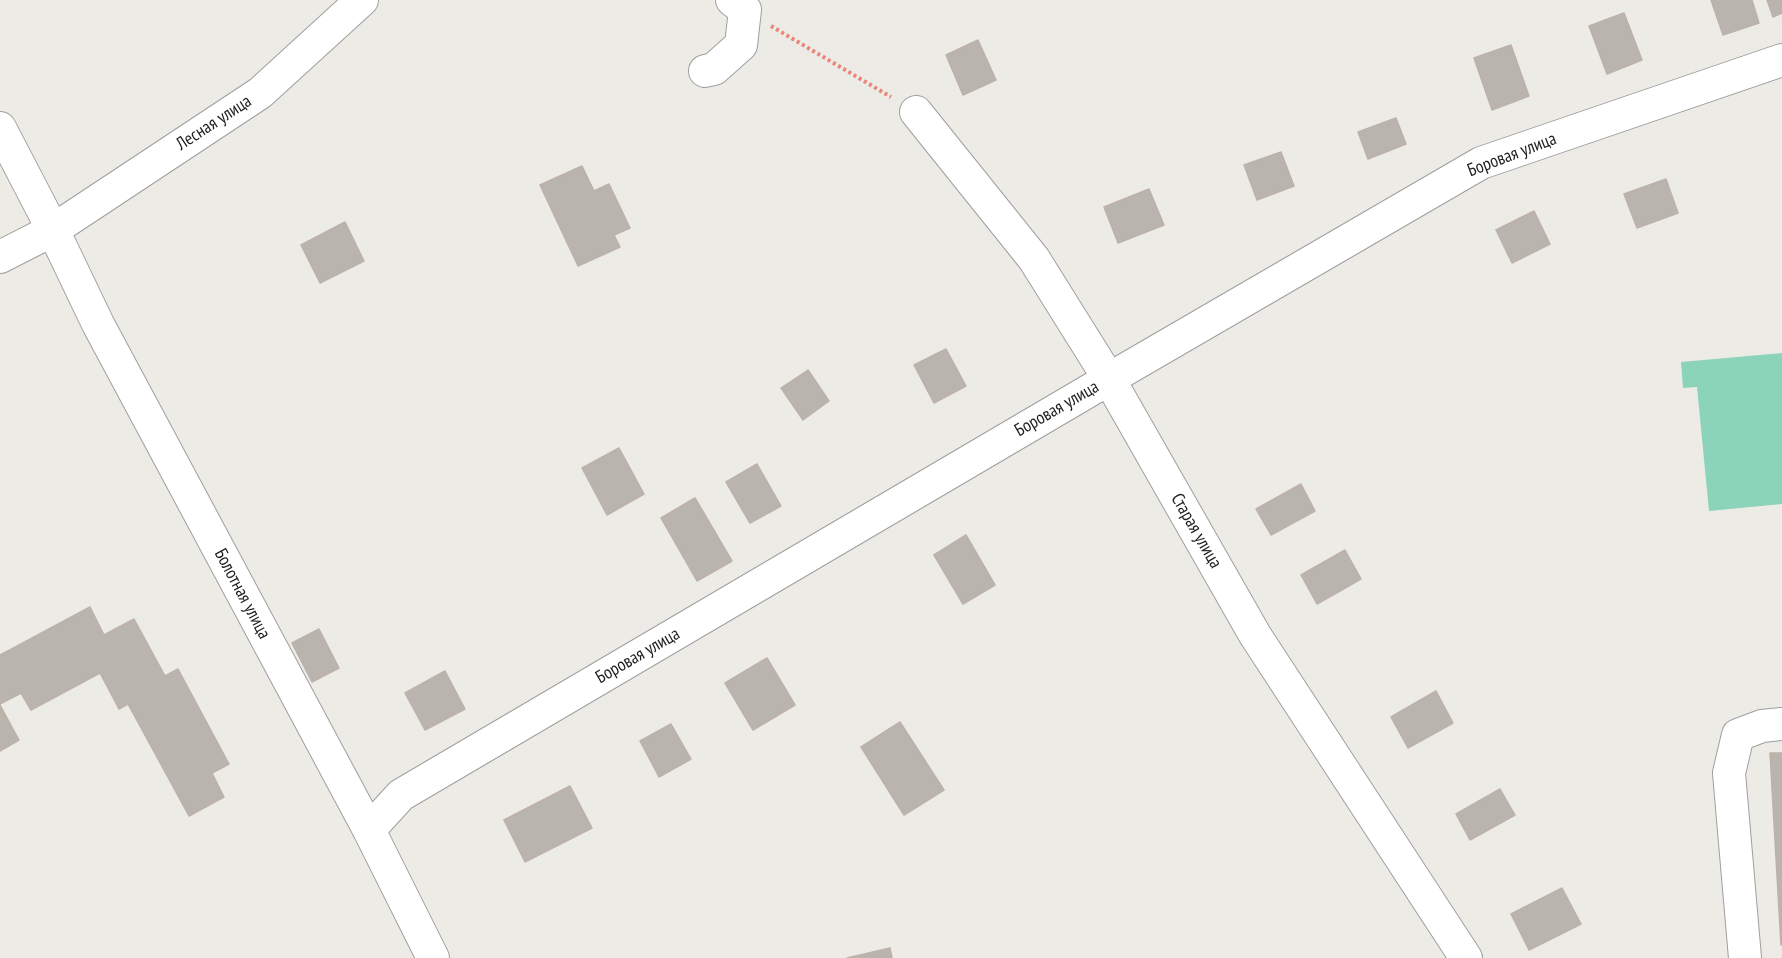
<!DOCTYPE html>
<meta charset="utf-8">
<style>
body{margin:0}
canvas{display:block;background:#edebe5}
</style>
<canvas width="1782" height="958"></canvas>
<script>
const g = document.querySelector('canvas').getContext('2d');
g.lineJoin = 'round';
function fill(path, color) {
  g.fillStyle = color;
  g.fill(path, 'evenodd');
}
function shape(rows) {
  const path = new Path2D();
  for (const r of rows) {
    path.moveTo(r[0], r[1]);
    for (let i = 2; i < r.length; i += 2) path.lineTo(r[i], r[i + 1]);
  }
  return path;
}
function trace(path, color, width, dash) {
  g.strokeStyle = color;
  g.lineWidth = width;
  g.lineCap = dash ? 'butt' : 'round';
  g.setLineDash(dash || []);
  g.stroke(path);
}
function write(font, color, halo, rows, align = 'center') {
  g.font = font + ' "PT Sans Narrow",sans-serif';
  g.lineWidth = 4.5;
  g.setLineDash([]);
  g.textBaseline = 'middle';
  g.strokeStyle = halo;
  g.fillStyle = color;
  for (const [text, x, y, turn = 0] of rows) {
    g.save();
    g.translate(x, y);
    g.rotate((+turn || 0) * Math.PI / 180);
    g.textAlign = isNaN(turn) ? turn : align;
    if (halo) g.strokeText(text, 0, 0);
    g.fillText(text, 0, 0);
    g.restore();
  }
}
fill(shape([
 [1782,353,1782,504,1709,511,1697,387,1683,388,1681,362]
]), '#8bd4b9');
const building = shape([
 [1711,0,1752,0,1759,23,1723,35,1711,0],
 [1767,0,1782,0,1782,13,1773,17,1767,0],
 [1624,13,1642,60,1607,74,1589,26,1624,13],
 [978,40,996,80,963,95,946,55,978,40],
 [1511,45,1529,96,1492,110,1474,58,1511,45],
 [1396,118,1406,144,1368,159,1358,132,1396,118],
 [1281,152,1294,186,1257,200,1244,165,1281,152],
 [582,166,594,191,609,184,630,228,614,235,620,247,578,266,540,185,582,166],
 [1666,179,1678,213,1637,228,1624,194,1666,179],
 [1149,189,1164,225,1118,243,1104,207,1149,189],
 [1534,211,1550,244,1512,263,1496,230,1534,211],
 [345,222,364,261,320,283,301,245,345,222],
 [946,349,966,386,934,403,914,365,946,349],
 [808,370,829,401,803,420,781,388,808,370],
 [619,448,644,494,607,515,582,468,619,448],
 [757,464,781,506,750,523,726,482,757,464],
 [1301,484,1315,511,1271,535,1256,509,1301,484],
 [695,498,732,561,697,581,661,518,695,498],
 [966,535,995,585,963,604,934,555,966,535],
 [1345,550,1361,579,1317,604,1301,575,1345,550],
 [90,607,104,635,134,619,165,676,178,669,229,764,212,773,224,797,189,816,128,704,119,709,100,673,31,710,21,693,0,704,0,655,90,607],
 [319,629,339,668,312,682,292,643,319,629],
 [767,658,795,705,753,730,725,683,767,658],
 [445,671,465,709,425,730,405,693,445,671],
 [1436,691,1453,723,1408,748,1391,717,1436,691],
 [0,705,19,740,0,751,0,705],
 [900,722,944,790,904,815,861,747,900,722],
 [671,724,691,759,659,777,640,741,671,724],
 [1770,753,1782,753,1782,945,1781,945,1770,753],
 [570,786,592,828,525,862,504,820,570,786],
 [1500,789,1515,815,1470,840,1456,814,1500,789],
 [1562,888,1581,924,1529,950,1511,914,1562,888],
 [890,948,892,958,847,958,890,948]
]);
fill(building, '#bab4ae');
trace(building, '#bdb2a9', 1.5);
const minor = shape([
 [705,71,714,69,741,45,745,10,732,0],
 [916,112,1034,259,1109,379,1255,635,1466,958],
 [0,128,53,230,98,324,369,830,433,958],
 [0,257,53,230,260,93,362,0],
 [369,830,401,795,1109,379,1481,163,1782,60],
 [1745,958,1729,773,1738,735,1762,726,1782,724]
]);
trace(minor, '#9f9f9f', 34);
trace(shape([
 [771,26,891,97]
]), '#ea8679', 4, [3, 3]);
trace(minor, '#fff', 32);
write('18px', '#1e1e1e', '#fff', [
 ["Лесная улица",214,123,-33],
 ["Боровая улица",1512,155,-21],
 ["Боровая улица",1057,409,-30],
 ["Старая улица",1196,531,60],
 ["Болотная улица",242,594,62],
 ["Боровая улица",638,656,-30]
]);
</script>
